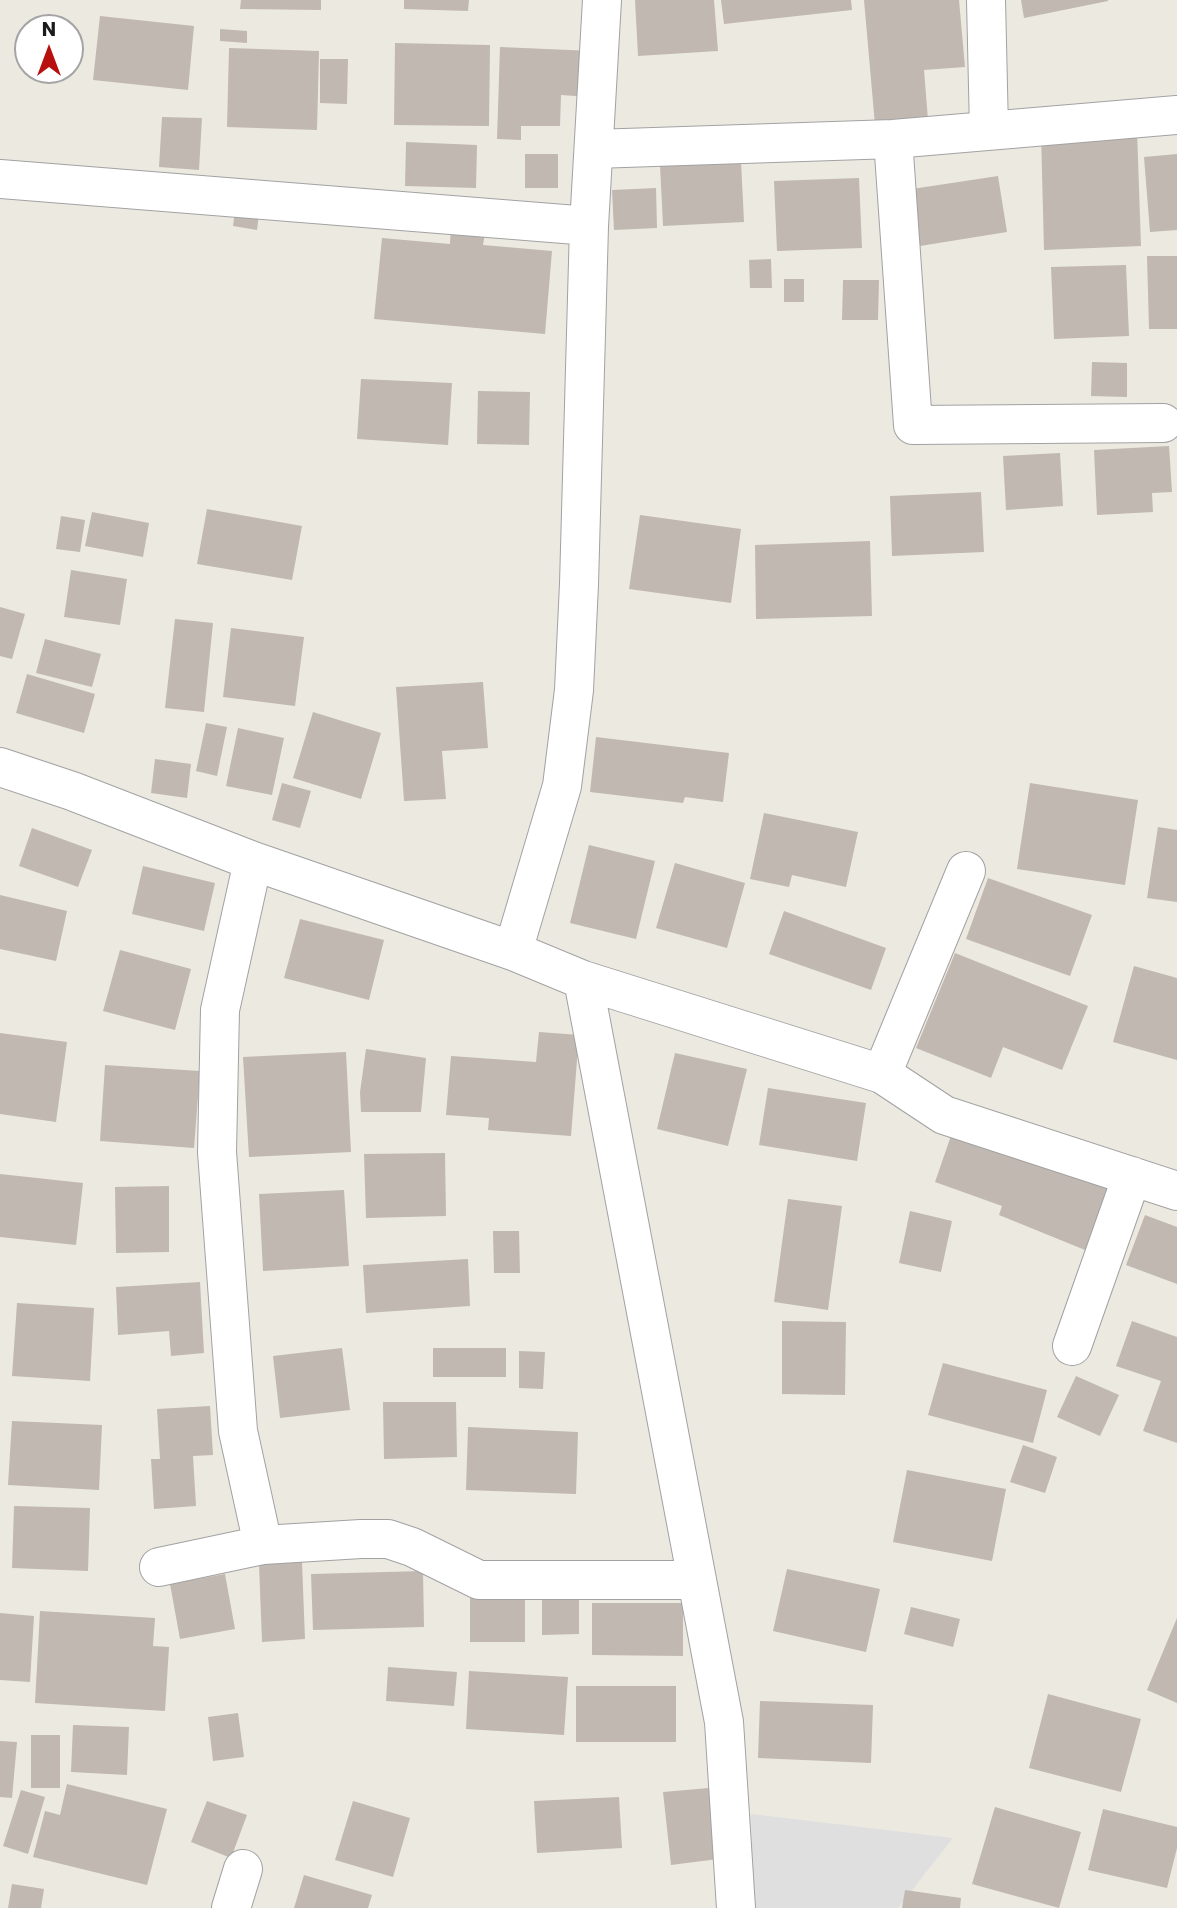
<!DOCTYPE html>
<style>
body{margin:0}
#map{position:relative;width:1177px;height:1908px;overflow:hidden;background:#ece9e1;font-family:Poppins,sans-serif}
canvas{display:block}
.north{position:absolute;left:14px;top:14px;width:70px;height:70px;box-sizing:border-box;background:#fff;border:2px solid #a4a4a4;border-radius:50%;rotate:0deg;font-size:19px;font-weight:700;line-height:28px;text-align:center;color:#1b1b1b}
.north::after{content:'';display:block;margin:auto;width:24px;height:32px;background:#b8100f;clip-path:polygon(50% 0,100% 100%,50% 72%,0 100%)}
</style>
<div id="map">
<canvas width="1177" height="1908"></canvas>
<div class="north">N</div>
</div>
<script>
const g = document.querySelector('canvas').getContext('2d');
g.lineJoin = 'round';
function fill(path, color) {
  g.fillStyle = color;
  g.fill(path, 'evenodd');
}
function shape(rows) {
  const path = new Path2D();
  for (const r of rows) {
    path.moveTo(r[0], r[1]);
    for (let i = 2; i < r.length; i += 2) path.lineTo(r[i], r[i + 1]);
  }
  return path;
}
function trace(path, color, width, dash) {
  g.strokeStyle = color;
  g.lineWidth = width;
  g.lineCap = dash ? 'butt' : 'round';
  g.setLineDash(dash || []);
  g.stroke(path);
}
fill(shape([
 [751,1814,953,1838,898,1908,753,1908]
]), '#dfdfdf');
fill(shape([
 [241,0,321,0,321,10,240,9],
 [404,0,469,0,468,11,404,9],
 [635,0,714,0,718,51,638,56],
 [721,0,851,0,852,10,724,24],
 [864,0,959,0,965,67,924,70,928,120,875,125],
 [1021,0,1108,0,1108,1,1024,18],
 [100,16,194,26,188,90,93,80],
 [220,29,247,31,247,43,220,41],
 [395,43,490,45,489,126,394,125],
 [500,47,593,51,591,97,561,95,560,126,521,126,521,140,497,139],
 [229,48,319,51,317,130,227,127],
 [320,59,348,59,347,104,320,103],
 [162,117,202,118,199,170,159,167],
 [1137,130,1141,246,1044,250,1041,134],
 [406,142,477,145,476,188,405,186],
 [525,154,558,154,558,188,525,188],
 [1177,154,1177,230,1150,232,1144,157],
 [741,161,744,222,663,226,660,165],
 [998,176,1007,232,920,246,912,189],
 [859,178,862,248,777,251,774,181],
 [656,188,657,228,614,230,612,190],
 [235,211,259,214,257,230,233,226],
 [451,225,486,227,483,245,552,251,545,334,374,319,382,238,450,244],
 [1147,256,1177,256,1177,329,1149,329],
 [771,259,772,288,750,288,749,260],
 [1126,265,1129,336,1054,339,1051,267],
 [784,279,804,279,804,302,784,302],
 [843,280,879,280,878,320,842,320],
 [1092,362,1127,363,1127,397,1091,396],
 [361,379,452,383,448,445,357,439],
 [478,391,530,392,529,445,477,444],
 [1169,446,1172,492,1152,493,1153,512,1097,515,1094,450],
 [1060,453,1063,506,1006,510,1003,456],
 [981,492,984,552,892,556,890,496],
 [207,509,302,526,292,580,197,564],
 [92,512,149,523,143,557,85,546],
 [640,515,741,529,731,603,629,589],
 [61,516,85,520,80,552,56,549],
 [870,541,872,616,756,619,755,545],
 [71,570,127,579,120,625,64,617],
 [0,607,25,614,12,659,0,656],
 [175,619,213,623,204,712,165,708],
 [231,628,304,637,295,706,223,697],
 [45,639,101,654,92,687,36,673],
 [27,674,95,694,84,733,16,713],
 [483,682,488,748,442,751,446,799,404,801,396,687],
 [313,712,381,733,361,799,293,778],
 [206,723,227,727,217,776,196,771],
 [238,728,284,738,272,795,226,786],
 [596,737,729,753,723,802,685,797,683,803,590,792],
 [155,759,191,764,187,798,151,793],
 [282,783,311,791,300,828,272,820],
 [1030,783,1138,800,1125,885,1017,869],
 [764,813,858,832,846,887,792,875,789,887,750,879],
 [1158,827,1177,830,1177,902,1147,898],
 [32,828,92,850,78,887,19,866],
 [589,845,655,861,636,939,570,923],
 [675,863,745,883,727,948,656,928],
 [143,866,215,883,204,931,132,914],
 [988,878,1092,915,1070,976,966,939],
 [0,895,67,911,56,961,0,949],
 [784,911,886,948,871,990,769,954],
 [300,919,384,940,369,1000,284,978],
 [120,950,191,969,175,1030,103,1011],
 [955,953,1088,1006,1062,1070,1003,1047,991,1078,916,1048],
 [1134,966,1177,978,1177,1060,1113,1042],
 [539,1032,579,1035,571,1136,488,1130,489,1118,446,1115,451,1056,536,1062],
 [0,1033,67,1042,56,1122,0,1114],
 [366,1049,426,1058,421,1112,361,1112,360,1092],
 [346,1052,351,1152,249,1157,243,1057],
 [675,1053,747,1069,728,1146,657,1129],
 [105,1065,200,1071,194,1148,100,1141],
 [768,1088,866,1103,857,1161,759,1145],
 [954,1127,1115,1190,1090,1252,999,1215,1002,1206,935,1182],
 [445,1153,446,1216,366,1218,364,1154],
 [0,1174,83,1183,76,1245,0,1237],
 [169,1186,169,1252,116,1253,115,1187],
 [344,1190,349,1266,263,1271,259,1194],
 [788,1199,842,1206,828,1310,774,1302],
 [910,1211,952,1221,941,1272,899,1263],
 [1145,1215,1177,1227,1177,1284,1126,1265],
 [493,1231,519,1231,520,1273,494,1273],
 [468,1259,470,1306,366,1313,363,1265],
 [200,1282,204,1353,171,1356,169,1331,118,1335,116,1287],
 [17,1303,94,1308,90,1381,12,1376],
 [782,1321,846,1322,845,1395,782,1394],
 [1132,1321,1177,1337,1177,1443,1143,1431,1161,1381,1116,1366],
 [342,1348,350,1410,280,1418,273,1356],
 [433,1348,506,1348,506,1377,433,1377],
 [519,1351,545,1352,543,1389,519,1388],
 [943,1363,1047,1390,1033,1443,928,1415],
 [1076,1376,1119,1395,1100,1436,1057,1417],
 [383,1402,456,1402,457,1457,384,1459],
 [210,1406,213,1455,193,1456,196,1506,154,1509,151,1459,160,1459,157,1409],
 [12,1421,102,1425,99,1490,8,1485],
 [468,1427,578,1432,576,1494,466,1490],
 [1023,1445,1057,1457,1045,1493,1010,1482],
 [907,1470,1006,1489,992,1561,893,1542],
 [14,1506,90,1508,88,1571,12,1568],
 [302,1562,305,1639,262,1642,259,1564],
 [787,1569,880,1589,866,1652,773,1631],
 [423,1571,424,1627,313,1630,311,1574],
 [225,1574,235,1629,180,1639,170,1584],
 [579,1595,579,1634,542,1635,542,1596],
 [470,1596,525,1596,525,1642,470,1642],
 [592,1603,683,1603,683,1656,592,1655],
 [911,1607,960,1619,953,1647,904,1634],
 [40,1611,155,1618,153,1646,169,1647,165,1711,35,1703],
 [0,1613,34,1616,30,1682,0,1680],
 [1177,1618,1177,1703,1147,1690],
 [388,1667,457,1672,454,1706,386,1701],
 [469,1671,568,1677,564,1735,466,1729],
 [576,1686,676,1686,676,1742,576,1742],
 [1048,1694,1141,1719,1121,1792,1029,1768],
 [760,1701,873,1705,871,1763,758,1758],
 [238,1713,244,1757,213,1761,208,1717],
 [73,1725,129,1727,127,1775,71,1772],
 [31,1735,60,1735,60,1788,31,1788],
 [0,1741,17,1742,12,1798,0,1797],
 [67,1784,167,1809,147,1885,33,1857,45,1811,60,1815],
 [709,1788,718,1859,671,1865,663,1792],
 [21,1790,45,1797,28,1854,3,1846],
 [619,1797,622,1848,537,1853,534,1801],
 [207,1801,247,1815,231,1858,191,1842],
 [353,1801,410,1818,393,1877,335,1860],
 [995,1807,1081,1832,1059,1908,972,1884],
 [1103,1809,1177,1827,1177,1848,1167,1888,1088,1870],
 [304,1875,372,1895,368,1908,294,1908],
 [12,1884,44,1889,41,1908,8,1908],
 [905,1890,961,1898,960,1908,902,1908]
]), '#c0b8b1');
const minor = shape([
 [986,0,989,130],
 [893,139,913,425,1163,423],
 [594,149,893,139,1177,115],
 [0,179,589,226],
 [0,767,72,791,253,861,513,951,583,980,882,1074,944,1115,1177,1191],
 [253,861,220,1010,217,1152,238,1431,263,1545],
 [513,951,562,786,574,690,579,584,589,226,602,0],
 [583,980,724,1722,736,1908],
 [882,1074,966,871],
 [1072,1346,1132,1176],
 [159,1567,263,1545,361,1539,388,1539,412,1547,479,1580,697,1580],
 [231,1908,243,1869]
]);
trace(minor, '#a2a2a2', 40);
trace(minor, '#fff', 38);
</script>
